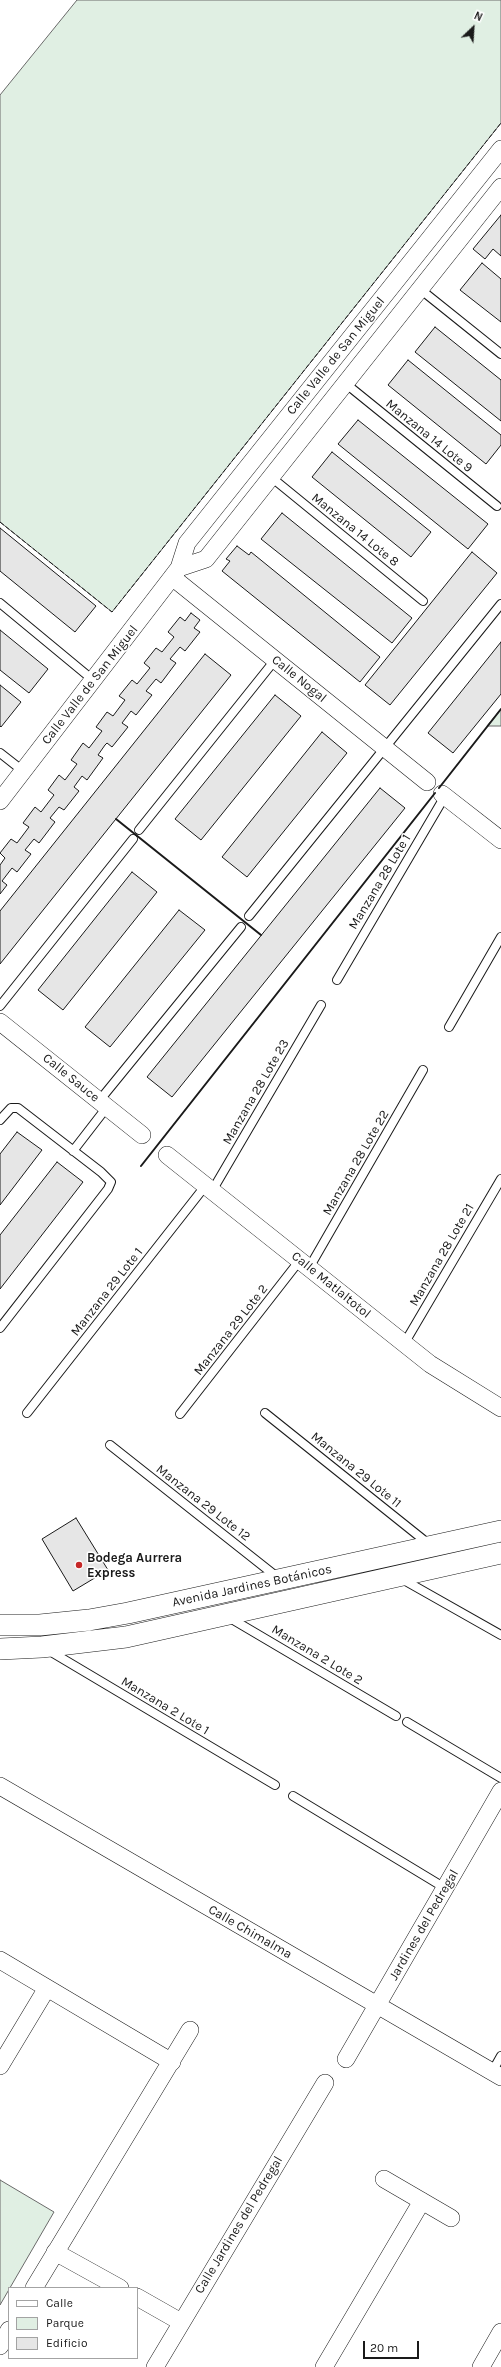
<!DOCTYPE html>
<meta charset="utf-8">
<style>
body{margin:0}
#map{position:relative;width:501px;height:2367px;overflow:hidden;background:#fff;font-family:Karla,sans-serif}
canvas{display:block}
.legend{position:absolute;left:8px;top:2287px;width:130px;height:72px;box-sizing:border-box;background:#fff;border:1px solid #a3a3a3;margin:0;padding:5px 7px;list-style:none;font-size:12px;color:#1a1a1a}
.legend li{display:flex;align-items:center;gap:8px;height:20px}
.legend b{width:20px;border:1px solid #a3a3a3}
.north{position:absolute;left:453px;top:8px;width:40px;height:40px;-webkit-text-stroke:3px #fff;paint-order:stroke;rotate:25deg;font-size:11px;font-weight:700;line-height:16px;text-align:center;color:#1a1a1a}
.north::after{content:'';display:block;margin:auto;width:14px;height:18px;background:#1a1a1a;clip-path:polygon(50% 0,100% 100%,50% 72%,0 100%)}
.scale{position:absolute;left:363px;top:2341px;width:56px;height:18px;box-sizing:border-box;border:2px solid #1a1a1a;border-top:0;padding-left:5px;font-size:12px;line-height:14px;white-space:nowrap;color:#1a1a1a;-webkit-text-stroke:3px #fff;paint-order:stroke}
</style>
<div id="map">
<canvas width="501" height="2367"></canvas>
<ul class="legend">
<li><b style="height:5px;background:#fff"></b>Calle</li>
<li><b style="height:11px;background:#e0efe3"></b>Parque</li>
<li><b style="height:11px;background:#e6e6e6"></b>Edificio</li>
</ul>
<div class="north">N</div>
<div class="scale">20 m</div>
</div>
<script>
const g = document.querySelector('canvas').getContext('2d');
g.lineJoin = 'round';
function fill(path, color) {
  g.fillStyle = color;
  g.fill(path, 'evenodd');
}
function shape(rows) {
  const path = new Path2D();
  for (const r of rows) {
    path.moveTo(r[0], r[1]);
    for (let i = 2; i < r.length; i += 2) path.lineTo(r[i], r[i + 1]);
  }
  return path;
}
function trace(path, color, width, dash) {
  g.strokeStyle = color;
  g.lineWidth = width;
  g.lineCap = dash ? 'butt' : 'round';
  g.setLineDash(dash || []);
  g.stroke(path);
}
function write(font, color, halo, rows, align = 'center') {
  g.font = font + ' Karla,sans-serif';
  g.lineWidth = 3;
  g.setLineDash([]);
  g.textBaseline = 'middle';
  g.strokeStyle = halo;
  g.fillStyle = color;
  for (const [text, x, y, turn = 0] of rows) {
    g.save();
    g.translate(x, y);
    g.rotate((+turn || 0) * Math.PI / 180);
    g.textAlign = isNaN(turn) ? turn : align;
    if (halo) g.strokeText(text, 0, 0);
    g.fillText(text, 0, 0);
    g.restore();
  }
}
const green = shape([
 [77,0,501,0,501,123,112,612,0,522,0,95,77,0],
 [501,709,501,726,487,726,501,709],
 [0,2180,54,2212,0,2305,0,2180]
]);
fill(green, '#e0efe3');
trace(green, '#6a6a6a', 1);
const building = shape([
 [501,215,501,256,493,249,485,259,473,249,501,215],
 [482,263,501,279,501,322,460,290,482,263],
 [435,327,501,380,501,421,415,352,435,327],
 [408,360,501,435,501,445,486,464,388,385,408,360],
 [358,420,488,524,468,549,338,444,358,420],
 [332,452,431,532,411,557,312,477,332,452],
 [282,513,412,618,392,643,261,539,282,513],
 [0,528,96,606,75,632,0,571,0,528],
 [237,546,249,555,251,552,380,657,360,682,222,571,230,561,226,559,237,546],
 [472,552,497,573,390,705,365,685,472,552],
 [191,613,200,620,194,628,200,632,185,651,180,647,170,659,176,663,161,683,156,679,146,691,152,695,136,715,131,711,122,723,128,727,112,747,107,743,105,745,98,755,103,758,87,780,82,776,74,787,79,791,64,810,59,807,50,818,55,822,39,843,34,839,25,850,31,854,17,872,12,868,2,881,7,885,0,894,0,865,5,858,0,853,11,839,17,843,29,827,23,823,35,807,41,812,54,795,48,790,59,775,65,780,77,764,71,760,83,743,89,748,102,731,96,727,107,712,113,716,125,700,119,696,132,680,137,684,150,668,144,663,156,648,162,652,174,637,168,632,180,617,185,621,191,613],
 [0,630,48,669,29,693,0,670,0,630],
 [501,642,501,694,453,753,428,733,501,642],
 [205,654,231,675,0,964,0,911,205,654],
 [0,685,21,702,1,727,0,726,0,685],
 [275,695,301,716,201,840,175,819,275,695],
 [322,732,347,753,247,877,222,857,322,732],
 [380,788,405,808,172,1097,147,1077,380,788],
 [132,872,157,892,63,1010,38,990,132,872],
 [179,910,205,930,110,1047,85,1027,179,910],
 [17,1132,42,1150,0,1205,0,1154,17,1132],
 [57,1162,83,1182,0,1289,0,1235,57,1162],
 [76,1518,108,1570,73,1591,42,1539,76,1518]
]);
fill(building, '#e6e6e6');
trace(building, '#1a1a1a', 1);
const service = shape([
 [420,289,501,354],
 [345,383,497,506],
 [271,477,423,601],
 [0,603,93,680],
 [0,753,23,771],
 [139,830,275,660],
 [249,916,501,604],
 [337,980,445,796],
 [0,1006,133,839],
 [449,1027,501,937],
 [99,1101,241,927],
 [0,1120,11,1108,18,1108,101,1172,111,1182,108,1189,0,1328],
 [73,1151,107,1107],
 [212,1191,321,1005],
 [309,1268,423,1070],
 [404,1344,501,1179],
 [27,1413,206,1185],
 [265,1413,430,1545],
 [180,1414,300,1260],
 [110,1445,277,1577],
 [402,1579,501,1635],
 [230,1618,396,1716],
 [48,1650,275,1785],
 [407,1722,501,1778],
 [293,1796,445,1888],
 [492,2072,501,2056]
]);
const minor = shape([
 [179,568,206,559,501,187],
 [172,577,427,782],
 [442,794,501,840],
 [0,801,179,568,187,543,501,149],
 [0,1022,142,1135],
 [167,1155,430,1364,501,1408],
 [0,1786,501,2077],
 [0,1960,172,2062],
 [346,2059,501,1791],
 [0,2066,47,1988],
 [384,2179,451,2218],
 [55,2252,120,2288],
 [34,2288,190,2030],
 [137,2297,181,2322],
 [0,2346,9,2330],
 [155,2367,325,2083],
 [324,2367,422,2201],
 [481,2367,501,2332]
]);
const tertiary = shape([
 [0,1625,40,1625,89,1620,128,1613,501,1531],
 [0,1649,42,1647,126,1637,501,1553]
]);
trace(service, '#1a1a1a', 10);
trace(minor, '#1a1a1a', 18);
trace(tertiary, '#1a1a1a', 22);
trace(service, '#fff', 8);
trace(minor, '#fff', 17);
trace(tertiary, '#fff', 21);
trace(shape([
 [0,522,112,612,501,123]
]), '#1a1a1a', 1, [5, 2]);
trace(shape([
 [439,788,501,709],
 [116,819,261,935],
 [141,1166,435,793]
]), '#1a1a1a', 2);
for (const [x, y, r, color] of [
 [79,1565,4,"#c62828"]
]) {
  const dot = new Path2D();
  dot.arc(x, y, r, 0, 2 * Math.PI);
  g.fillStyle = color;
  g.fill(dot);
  trace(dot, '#fff', 1.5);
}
write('13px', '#1a1a1a', '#fff', [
 ["Calle Valle de San Miguel",336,356,-51],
 ["Manzana 14 Lote 9",429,436,39],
 ["Manzana 14 Lote 8",355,530,39],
 ["Calle Nogal",299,679,39],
 ["Calle Valle de San Miguel",90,685,-52],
 ["Manzana 28 Lote 1",380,882,-59],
 ["Calle Sauce",71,1078,39],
 ["Manzana 28 Lote 23",256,1092,-60],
 ["Manzana 28 Lote 22",356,1163,-60],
 ["Manzana 28 Lote 21",442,1255,-60],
 ["Calle Matlaltotol",331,1285,39],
 ["Manzana 29 Lote 1",107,1292,-52],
 ["Manzana 29 Lote 2",231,1330,-52],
 ["Manzana 29 Lote 11",356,1470,39],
 ["Manzana 29 Lote 12",203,1503,38],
 ["Avenida Jardines Botánicos",252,1586,-12],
 ["Manzana 2 Lote 2",317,1655,31],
 ["Manzana 2 Lote 1",165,1706,31],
 ["Jardines del Pedregal",424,1925,-60],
 ["Calle Chimalma",250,1932,30],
 ["Calle Jardines del Pedregal",239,2225,-59]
]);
write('bold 13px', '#1a1a1a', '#fff', [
 ["Bodega Aurrera",87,1558],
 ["Express",87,1573]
], 'left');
</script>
